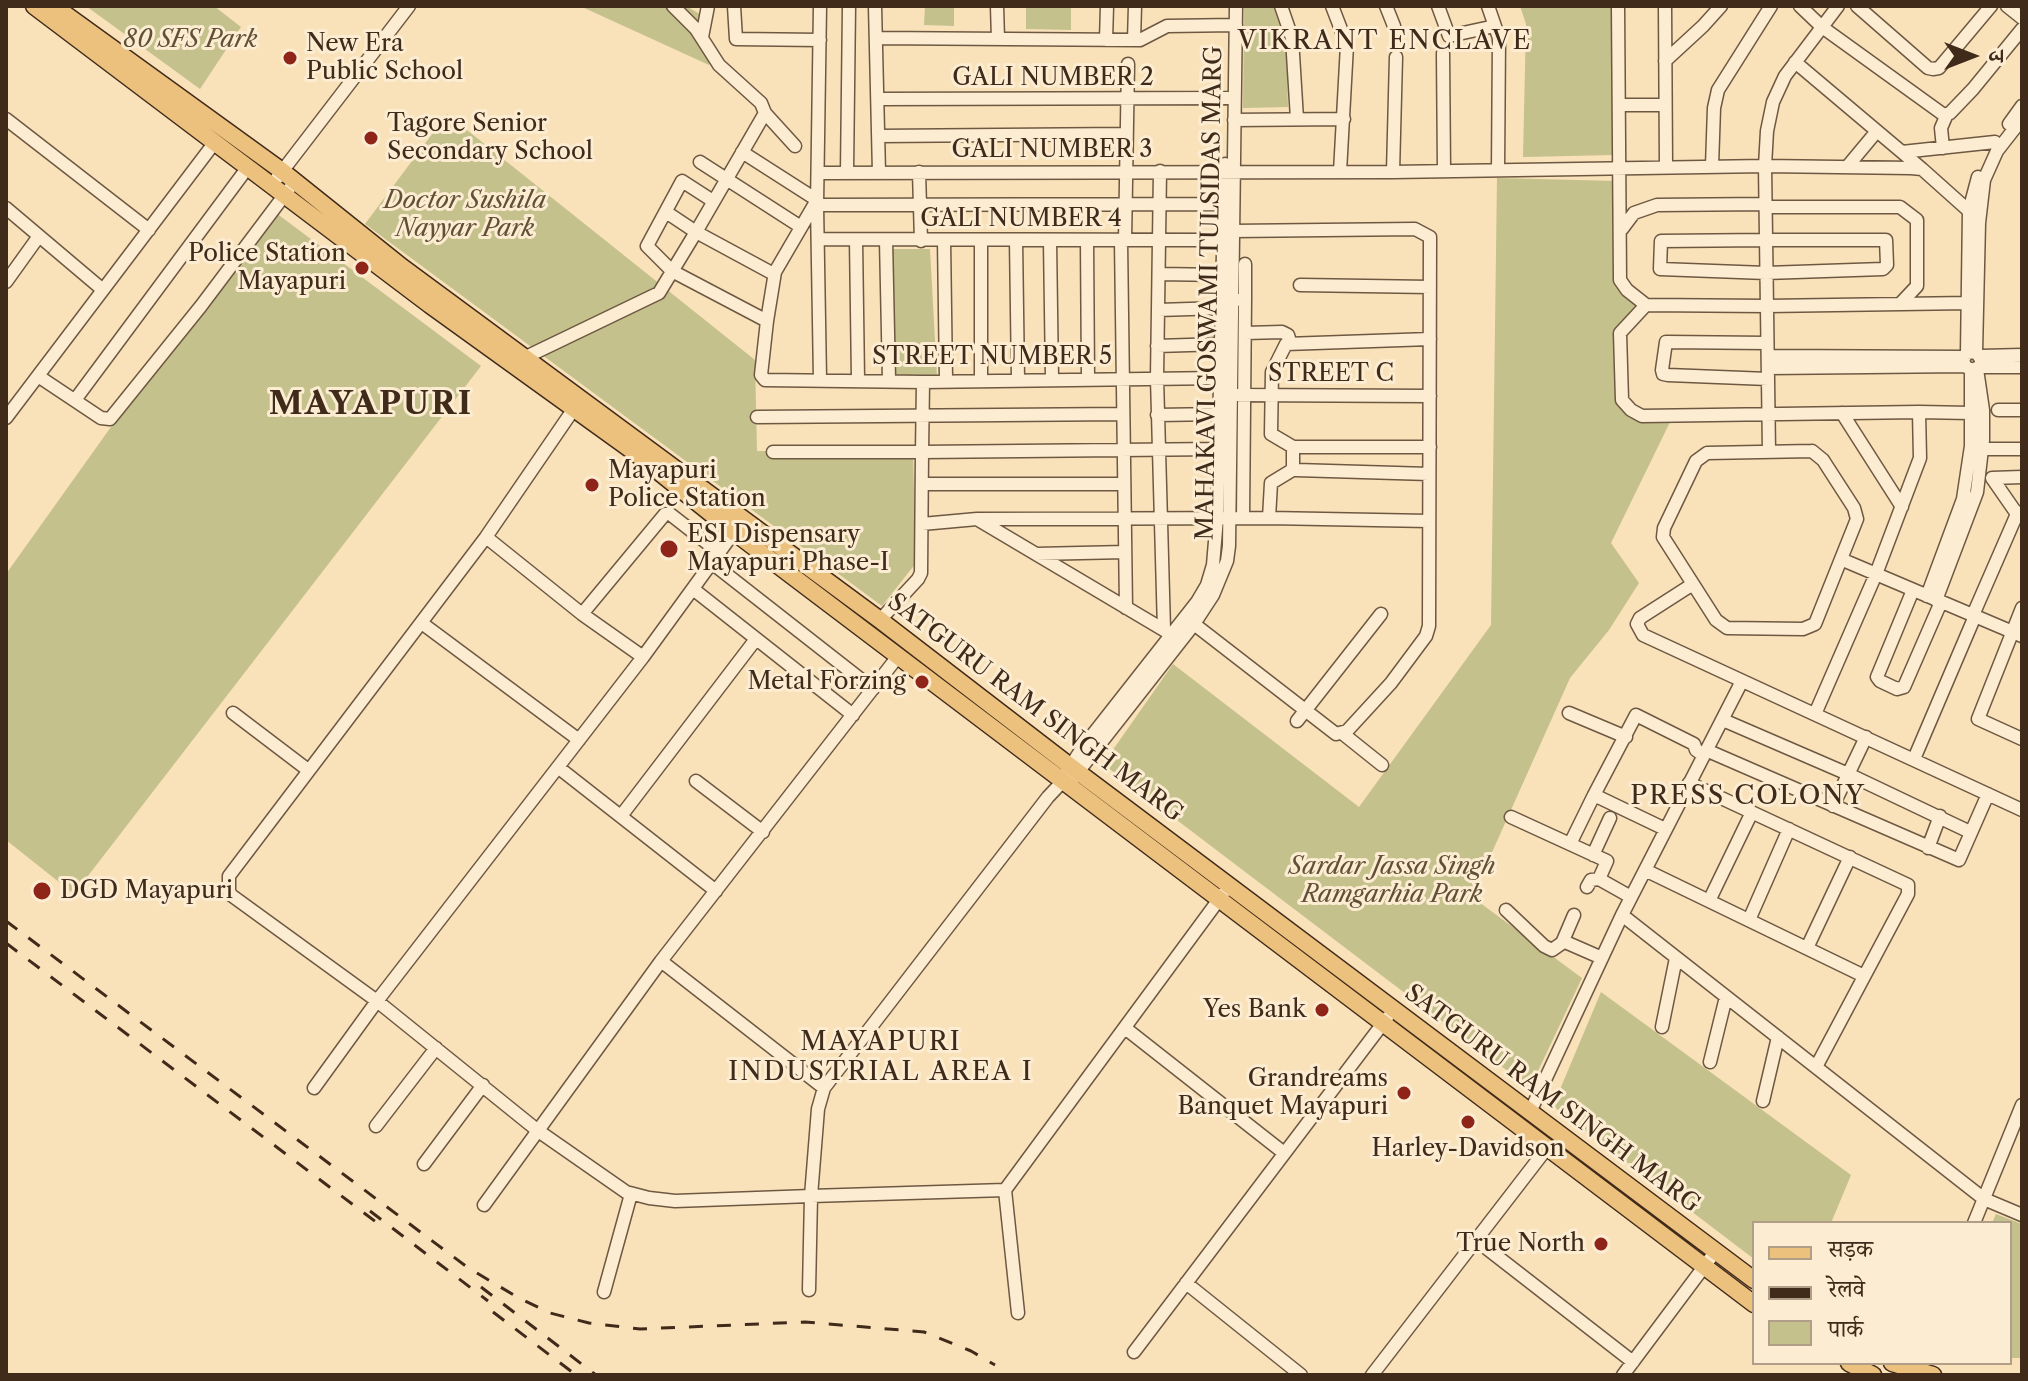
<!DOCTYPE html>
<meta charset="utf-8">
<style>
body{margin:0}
#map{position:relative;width:2028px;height:1381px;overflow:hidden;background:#f9e1ba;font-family:"Libre Caslon Text","Noto Serif Devanagari",serif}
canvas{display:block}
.frame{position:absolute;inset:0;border:8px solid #402a1a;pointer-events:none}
.legend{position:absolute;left:1752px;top:1221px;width:260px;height:144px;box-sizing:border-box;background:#fbecd2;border:2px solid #b09e88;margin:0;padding:10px 14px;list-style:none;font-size:24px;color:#402a1a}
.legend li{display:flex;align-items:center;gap:16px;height:40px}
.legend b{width:40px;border:2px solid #b09e88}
.north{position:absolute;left:1932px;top:16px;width:80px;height:80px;-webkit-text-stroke:6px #fbecd2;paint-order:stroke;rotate:90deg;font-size:22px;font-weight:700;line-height:32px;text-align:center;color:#402a1a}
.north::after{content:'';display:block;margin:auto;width:28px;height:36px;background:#402a1a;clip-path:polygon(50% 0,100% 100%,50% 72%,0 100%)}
</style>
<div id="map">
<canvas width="2028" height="1381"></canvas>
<div class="frame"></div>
<ul class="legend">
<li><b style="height:10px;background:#ecc07d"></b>सड़क</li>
<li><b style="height:10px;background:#402a1a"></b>रेलवे</li>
<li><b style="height:22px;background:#c4c18c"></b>पार्क</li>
</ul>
<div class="north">उ</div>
</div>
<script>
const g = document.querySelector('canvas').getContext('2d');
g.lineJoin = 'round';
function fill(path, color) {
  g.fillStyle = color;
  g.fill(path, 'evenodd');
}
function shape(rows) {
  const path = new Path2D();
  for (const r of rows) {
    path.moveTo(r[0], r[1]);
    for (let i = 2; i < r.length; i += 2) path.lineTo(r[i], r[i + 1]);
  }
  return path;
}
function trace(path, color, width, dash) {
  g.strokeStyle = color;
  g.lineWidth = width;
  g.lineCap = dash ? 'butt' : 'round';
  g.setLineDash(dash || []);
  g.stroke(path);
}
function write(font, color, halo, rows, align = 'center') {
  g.font = font + ' "Libre Caslon Text",serif';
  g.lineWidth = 6;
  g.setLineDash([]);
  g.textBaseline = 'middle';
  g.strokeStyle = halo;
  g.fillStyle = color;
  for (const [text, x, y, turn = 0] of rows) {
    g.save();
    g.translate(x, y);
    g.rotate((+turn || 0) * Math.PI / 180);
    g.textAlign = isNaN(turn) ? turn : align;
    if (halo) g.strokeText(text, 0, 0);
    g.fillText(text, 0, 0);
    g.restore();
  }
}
fill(shape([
 [86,6,214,6,241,27,200,89],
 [580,6,686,6,705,17,709,37,709,65],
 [925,6,954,6,954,26,924,25],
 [1026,6,1071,6,1071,30,1026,29],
 [1244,6,1273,6,1286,43,1288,107,1243,108],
 [1520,6,1613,6,1614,155,1523,157,1526,24],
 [447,114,755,360,757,451,913,453,916,563,882,606,365,224],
 [1497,178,1617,181,1618,287,1641,304,1616,330,1616,399,1642,420,1671,420,1611,543,1639,583,1609,630,1570,678,1472,897,1582,978,1530,1088,1103,764,1173,664,1359,807,1491,625],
 [268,207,481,366,74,894,6,840,6,574],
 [892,249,930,249,937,377,893,376],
 [1601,992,1851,1175,1831,1223,1754,1223,1754,1259,1553,1106],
 [1996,1214,2022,1224,2022,1358,2010,1358,2010,1223,1992,1223]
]), '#c4c18c');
const minor = shape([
 [734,6,736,39,820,40],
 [820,6,817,205,820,379],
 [875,6,879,173],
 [997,6,998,39],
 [1281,6,1292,38,1297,119],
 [1332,6,1347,45,1340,172],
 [1386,6,1394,26],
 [1438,6,1449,36,1495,26],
 [1488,6,1499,38,1498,170],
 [1618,6,1620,280,1627,290,1646,305],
 [1665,6,1666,166],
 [1800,6,1822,27,1944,115,1950,113,1973,89,2022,29],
 [1857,6,1928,68,1933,69,1939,68,1991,6],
 [2007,6,2022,18],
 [702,37,708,6],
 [876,38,1140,40,1167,26,1236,25],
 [1106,40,1107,6],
 [1134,40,1135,6],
 [1443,53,1444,171],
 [1665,61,1703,26,1721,6],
 [1795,62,1922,169],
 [878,99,1228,98],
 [1619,105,1665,105],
 [765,113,795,146],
 [6,119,149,230],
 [1234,120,1344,119],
 [2009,124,2022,106],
 [879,136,1126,134],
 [1943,148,1941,128,1947,114],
 [1902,152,1995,142],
 [700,162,801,227],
 [1712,166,1714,108,1718,90,1771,6],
 [1847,167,1877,131],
 [1160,171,1157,378,1164,630],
 [847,172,849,6],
 [919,172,921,241],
 [1393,172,1396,57],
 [819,173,1393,172,1765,166,1911,168,1922,169,1969,211],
 [277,178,409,6],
 [713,201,682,181,647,246,672,271,767,321,761,375,765,380,923,382,1220,378],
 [817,205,1225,204],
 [1765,207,1900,207,1917,220,1917,286,1900,304],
 [6,208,103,290],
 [666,212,696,232,765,113,761,103,719,65,696,29,673,6],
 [1622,229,1634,213,1657,205,1765,204],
 [818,239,1224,240],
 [856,240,858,380],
 [886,240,889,380],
 [944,240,946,380],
 [981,240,981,380],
 [1016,240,1018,380],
 [1766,240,1886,240,1887,265,1883,269,1766,273,1660,269,1661,241,1766,240],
 [1050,241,1052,379],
 [1087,241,1088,379],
 [1121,241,1126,608],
 [1125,241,1128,64],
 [1159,274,1223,275],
 [6,282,39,236],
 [1300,285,1430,287],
 [1240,300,1245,299,1245,264],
 [1158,310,1222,308],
 [767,321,775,272],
 [1245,333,1282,332,1288,335,1290,342],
 [1767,343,1666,342,1662,370,1663,374,1668,375,1768,379],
 [1157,346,1221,344],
 [1967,353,1969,211,1978,177],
 [1768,356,1964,357],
 [1981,356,2022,355],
 [526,357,659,293,696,232,770,272,775,272,817,200,742,152],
 [1979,367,2022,367],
 [1768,368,1965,366],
 [1971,370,1979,367,1982,361,1976,352,1979,223,1984,180,1997,151,2022,119],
 [38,376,101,418,110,419,201,306,289,189],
 [923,382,922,452,1218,449],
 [1237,395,1430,396],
 [75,400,248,167],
 [573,410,486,537,582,614,643,657,734,532],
 [1998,410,2022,410],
 [1919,412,1970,413],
 [1842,413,1902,507],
 [1157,415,1219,414],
 [757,417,1123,414],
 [6,418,215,142],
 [1293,447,1271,434,1272,372,1286,344,1430,339],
 [1983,449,2022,449],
 [1812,451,1823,460,1854,508,1857,519,1815,624,1803,629,1727,628,1716,620,1663,537,1664,528,1696,461,1707,453,1812,451],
 [773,452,922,452,921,573,918,579,880,620],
 [1769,452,1765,166,1767,131,1773,102,1785,76,1838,6],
 [1429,474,1296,470,1293,467,1293,447,1430,447],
 [1992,478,2017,514],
 [1992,478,2022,477],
 [922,484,1124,484],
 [1243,518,1245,299],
 [1269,518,1271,483,1294,469],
 [977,519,1269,518,1429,521],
 [922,524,977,519,1169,633],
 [486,537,229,876,229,891,231,895,377,1001,537,1130,626,1192,649,1198,675,1201,811,1196,818,1109,824,1088,1048,797,1064,780],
 [1036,554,1125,552],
 [1843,560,2022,636],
 [712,563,873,689],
 [1693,584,1640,618,1637,624,1643,635,2022,810],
 [693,589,853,715],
 [1913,590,1877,677,1880,681,1897,689,1904,687,1941,602],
 [1927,596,1963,499,1971,446,1971,370,1965,366,1963,360,1967,353,1976,352],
 [1936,600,1977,492,1983,440,1983,410,1977,369],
 [2022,608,1978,719,2022,739],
 [582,614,665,514,670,514,720,553],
 [1973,615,2017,514,2022,512],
 [423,624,579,740],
 [1194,624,1336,734,1347,731,1391,683,1426,636,1429,626,1430,237,1415,229,1233,231],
 [233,713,308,770],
 [1569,713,1626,737],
 [1815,714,1876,574,1920,458,1919,412,1642,416,1631,410,1622,400,1620,333,1646,305,1767,306,1968,303],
 [1723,720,1848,774,1970,832],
 [1297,721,1381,614],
 [1342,733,1382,765],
 [1706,750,1959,860,1988,794],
 [1914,759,1975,616],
 [559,768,716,891],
 [1066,773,1083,747,1197,602,1207,585,1213,565,1217,518,1225,164],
 [1074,777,1194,624,1213,595,1227,561,1229,546,1236,6],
 [696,781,763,832],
 [1689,783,1908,885,1908,894,1816,1067],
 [1833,806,1866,737],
 [621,816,756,639],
 [1511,817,1607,861,1599,879],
 [1665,829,1594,795,1636,715,1694,744,1696,750,1703,755],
 [1570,844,1594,795],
 [1928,848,1940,816],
 [1593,855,1610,818],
 [1645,870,1864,976],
 [1587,887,1591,880,1599,879,1631,897],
 [1709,901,1752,812],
 [1506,910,1544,946,1552,950,1562,943,1574,915],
 [1622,915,1984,1199,2022,1215],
 [1749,920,1789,829],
 [1563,941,1602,958],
 [1807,948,1850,857],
 [661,961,824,1088],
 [1662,1027,1676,958],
 [1125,1028,1284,1153],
 [1710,1062,1726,997],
 [314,1088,377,1001,643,657],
 [1763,1101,1778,1037],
 [1530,1112,1622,915,1742,681],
 [376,1126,436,1048],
 [424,1164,483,1085],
 [484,1205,661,961,899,655],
 [1974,1223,2022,1105],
 [1476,1240,1633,1362],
 [1186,1283,1301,1375],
 [809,1290,811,1196,1005,1190],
 [604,1292,631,1194],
 [1018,1313,1005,1190,1223,894],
 [1134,1352,1387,1018],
 [1372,1375,1547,1148],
 [1623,1375,1715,1252]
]);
const major = shape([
 [34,6,430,305,634,452,734,532,1754,1304],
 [54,6,282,171,402,267,880,620,1070,766,1754,1280],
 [1849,1363,1873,1375],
 [1892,1363,1933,1375]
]);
trace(minor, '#6e5842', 15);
trace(major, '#402a1a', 19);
trace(minor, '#fbecd2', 12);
trace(major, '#ecc07d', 16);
trace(shape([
 [6,921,467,1267,517,1297,550,1313,589,1323,640,1329,805,1322,924,1332,971,1351,995,1365],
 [6,943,376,1222],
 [370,1211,488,1301],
 [481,1287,596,1375],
 [493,1312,576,1375]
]), '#402a1a', 3, [14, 14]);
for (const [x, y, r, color] of [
 [290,58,8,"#8f2418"],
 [371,138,8,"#8f2418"],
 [362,268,8,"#8f2418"],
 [592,485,8,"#8f2418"],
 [669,549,10,"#8f2418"],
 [922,682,8,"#8f2418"],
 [42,891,10,"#8f2418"],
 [1322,1010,8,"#8f2418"],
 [1404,1093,8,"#8f2418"],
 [1468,1122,8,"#8f2418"],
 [1601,1244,8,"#8f2418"]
]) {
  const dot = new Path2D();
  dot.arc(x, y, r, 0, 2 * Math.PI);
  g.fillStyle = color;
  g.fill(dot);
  trace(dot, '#fbecd2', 3);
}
write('italic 24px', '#615036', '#fbecd2', [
 ["80 SFS Park",190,40],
 ["Doctor Sushila",465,201],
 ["Nayyar Park",465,229],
 ["Sardar Jassa Singh",1392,867],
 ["Ramgarhia Park",1392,895]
]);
write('24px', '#402a1a', '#fbecd2', [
 ["New Era",306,44],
 ["Public School",306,72],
 ["Tagore Senior",387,124],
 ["Secondary School",387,152],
 ["Police Station",346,254,"right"],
 ["Mayapuri",346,282,"right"],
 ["Mayapuri",608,471],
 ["Police Station",608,499],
 ["ESI Dispensary",687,535],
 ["Mayapuri Phase-I",687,563],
 ["Metal Forzing",906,682,"right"],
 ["DGD Mayapuri",60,891],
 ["Yes Bank",1306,1010,"right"],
 ["Grandreams",1388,1079,"right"],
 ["Banquet Mayapuri",1388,1107,"right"],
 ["Harley-Davidson",1468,1149,"center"],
 ["True North",1585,1244,"right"]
], 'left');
write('24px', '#402a1a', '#fbecd2', [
 ["GALI NUMBER 2",1053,78],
 ["GALI NUMBER 3",1052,150],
 ["GALI NUMBER 4",1021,219],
 ["MAHAKAVI GOSWAMI TULSIDAS MARG",1210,293,-89],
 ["STREET NUMBER 5",992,357],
 ["STREET C",1331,374],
 ["SATGURU RAM SINGH MARG",1035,708,37],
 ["SATGURU RAM SINGH MARG",1552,1099,37]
]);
g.letterSpacing = '2px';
write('26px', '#402a1a', '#fbecd2', [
 ["VIKRANT ENCLAVE",1385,41],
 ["PRESS COLONY",1748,796],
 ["MAYAPURI",881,1042],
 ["INDUSTRIAL AREA I",881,1072]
]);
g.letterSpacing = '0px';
g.letterSpacing = '2px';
write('bold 32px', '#402a1a', '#fbecd2', [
 ["MAYAPURI",371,405]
]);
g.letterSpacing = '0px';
</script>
